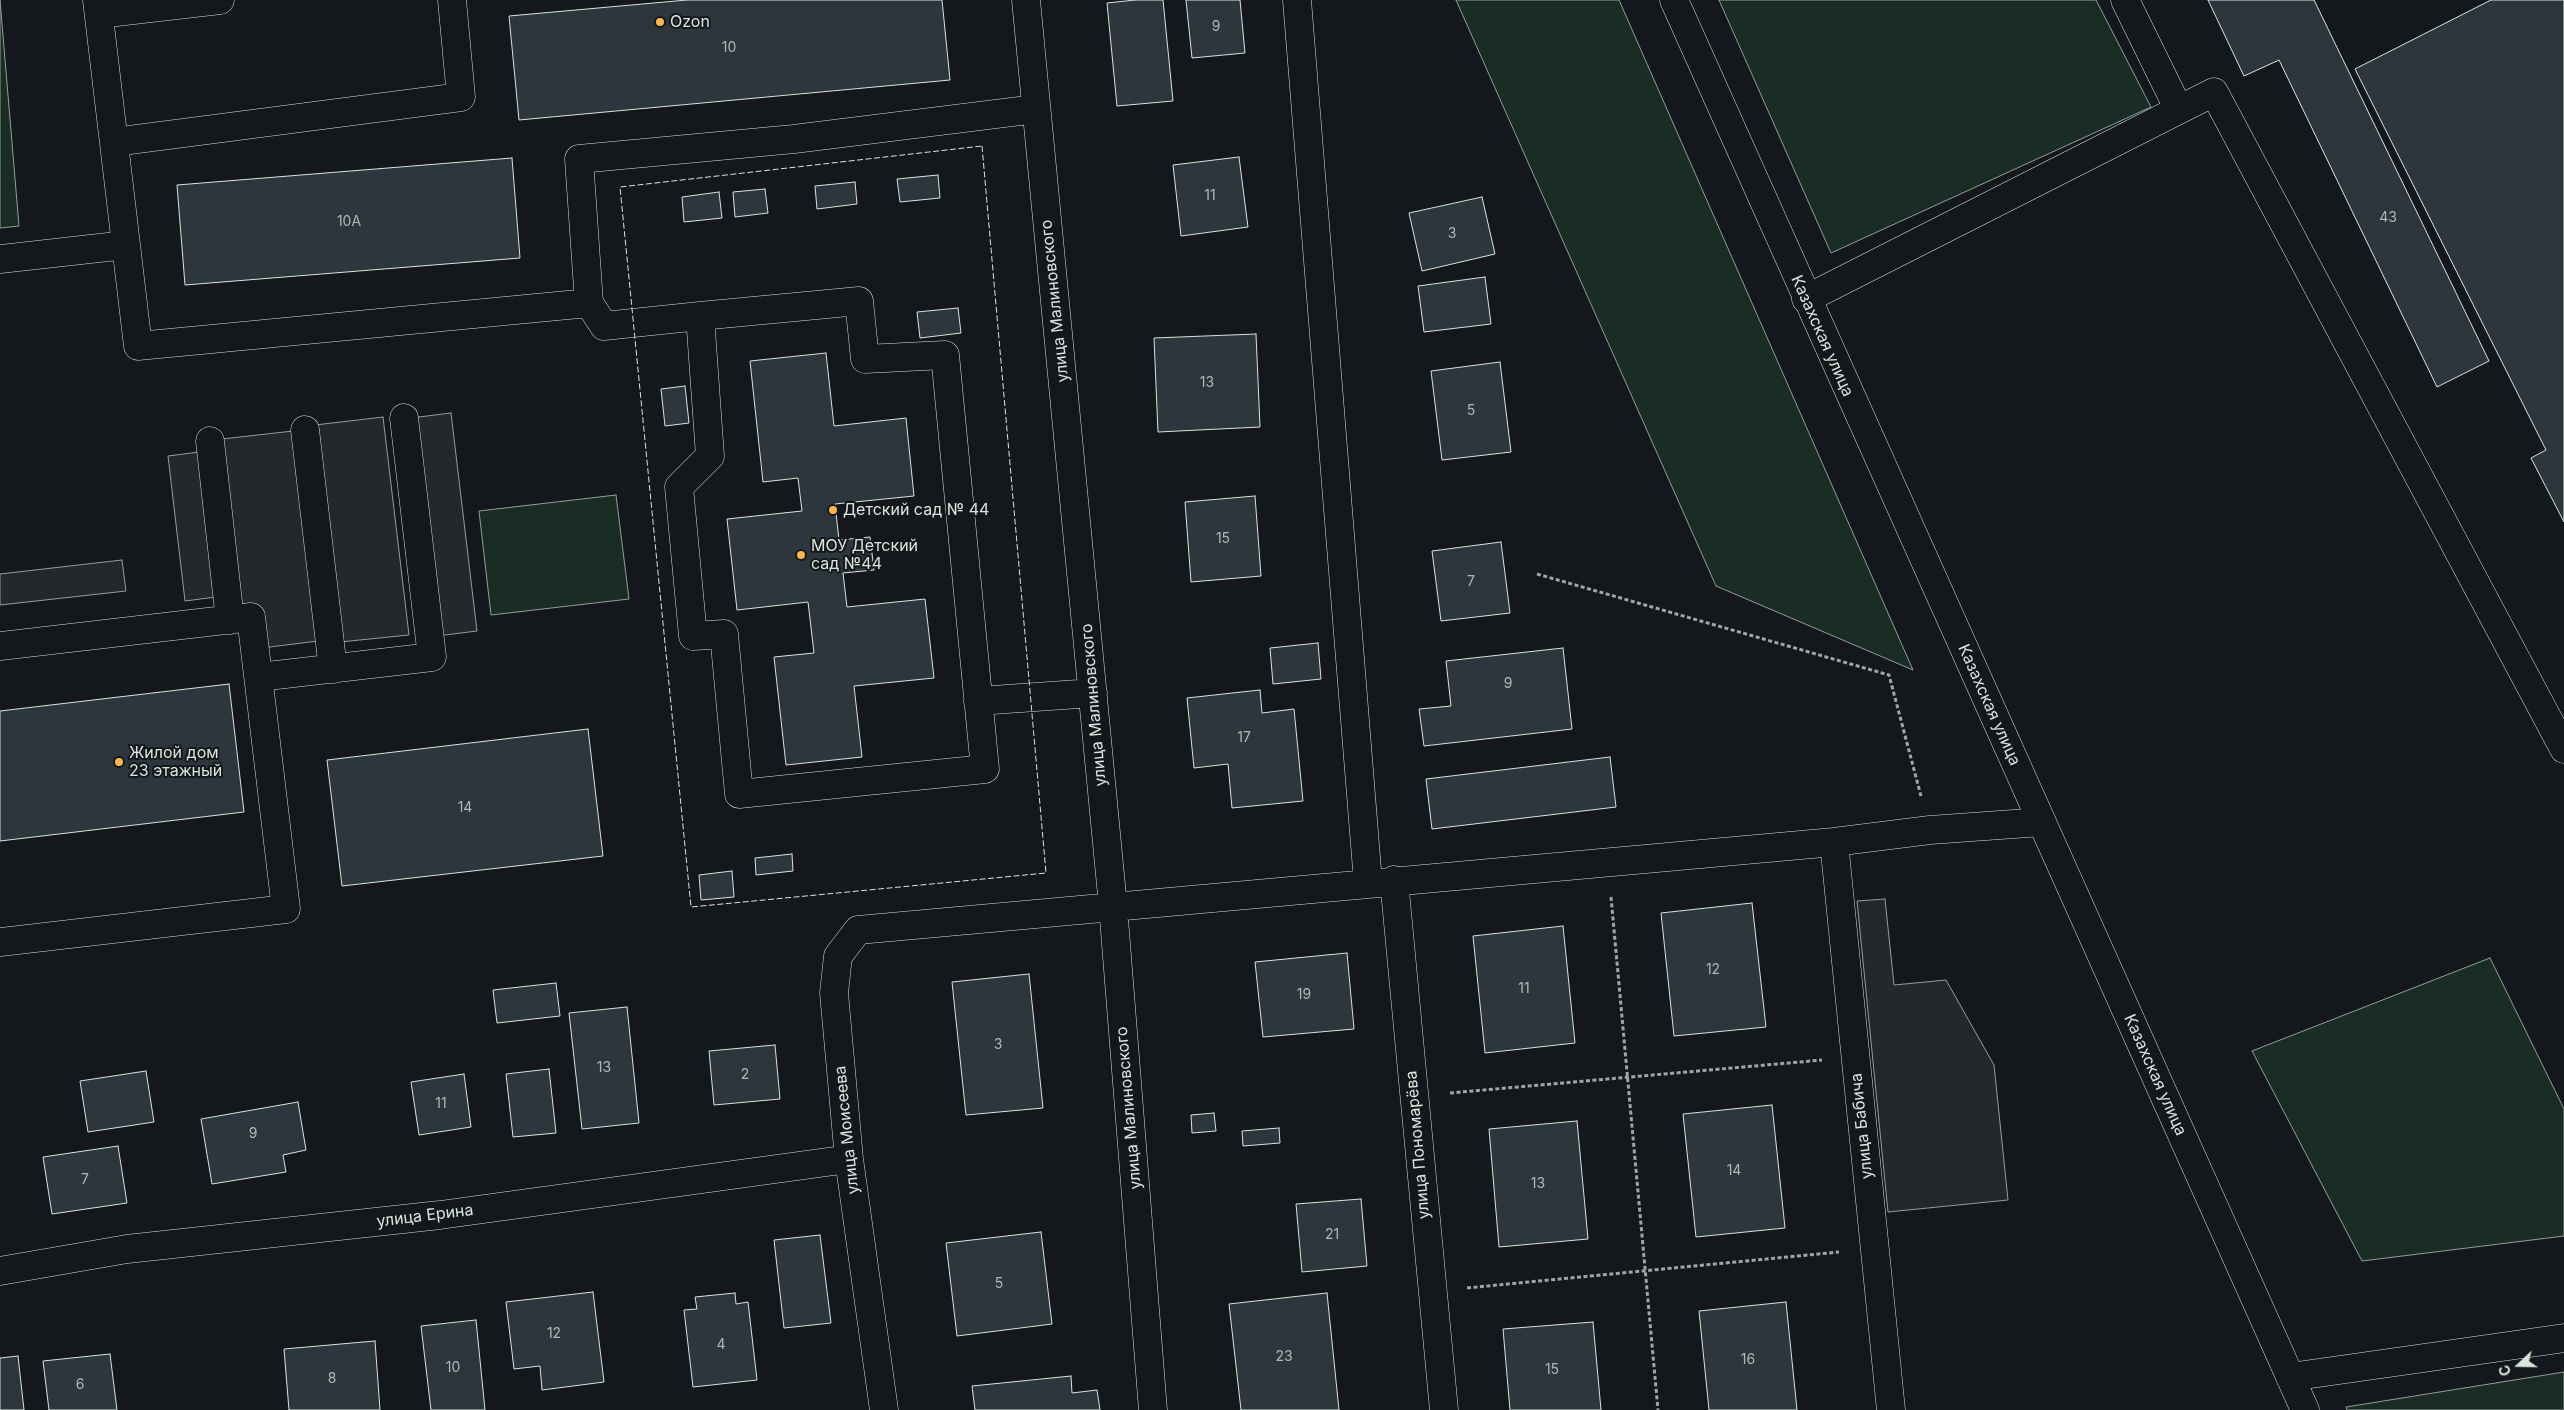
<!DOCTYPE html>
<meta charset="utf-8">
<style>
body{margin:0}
#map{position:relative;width:2564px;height:1410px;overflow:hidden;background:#14181c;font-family:Inter,sans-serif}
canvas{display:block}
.north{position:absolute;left:2494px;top:1340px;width:50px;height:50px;-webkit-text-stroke:4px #14181c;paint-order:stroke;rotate:249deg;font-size:14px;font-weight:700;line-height:20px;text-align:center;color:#d8e6dc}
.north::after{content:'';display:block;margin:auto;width:18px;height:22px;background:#d8e6dc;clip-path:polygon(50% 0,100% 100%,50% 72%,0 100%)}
</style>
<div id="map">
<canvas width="2564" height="1410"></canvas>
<div class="north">С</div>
</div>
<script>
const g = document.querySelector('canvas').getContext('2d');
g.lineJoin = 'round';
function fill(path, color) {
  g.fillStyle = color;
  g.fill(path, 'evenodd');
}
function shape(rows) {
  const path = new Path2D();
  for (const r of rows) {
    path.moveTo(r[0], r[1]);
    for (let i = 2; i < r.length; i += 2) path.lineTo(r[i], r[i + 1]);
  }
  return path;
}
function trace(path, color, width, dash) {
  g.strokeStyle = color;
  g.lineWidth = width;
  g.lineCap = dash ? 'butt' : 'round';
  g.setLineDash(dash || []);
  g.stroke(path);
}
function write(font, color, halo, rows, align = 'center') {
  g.font = font + ' Inter,sans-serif';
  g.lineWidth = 4;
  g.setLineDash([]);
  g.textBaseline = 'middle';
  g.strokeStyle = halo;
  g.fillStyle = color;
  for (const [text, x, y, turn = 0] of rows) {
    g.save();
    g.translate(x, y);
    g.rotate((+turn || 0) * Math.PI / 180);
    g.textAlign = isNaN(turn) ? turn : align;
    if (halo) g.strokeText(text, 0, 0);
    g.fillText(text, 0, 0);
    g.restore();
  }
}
const green = shape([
 [0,0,19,226,0,228,0,0],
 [1456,0,1619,0,1913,670,1716,586,1456,0],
 [1719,0,2096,0,2151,107,1831,253,1719,0],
 [616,495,629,599,491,615,479,511,616,495],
 [2490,958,2564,1109,2564,1236,2362,1261,2252,1051,2490,958],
 [2564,1372,2564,1410,2347,1410,2346,1407,2564,1372]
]);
fill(green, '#1a2d24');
trace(green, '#939e99', 1);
const parking = shape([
 [451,413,477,631,437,636,411,418,451,413],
 [383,417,409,635,340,642,315,425,383,417],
 [293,431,318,641,246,650,222,439,293,431],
 [199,452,216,597,185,601,168,456,199,452],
 [122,560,126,591,0,605,0,574,122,560],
 [1885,899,1894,985,1946,980,1994,1065,2008,1200,1888,1212,1857,901,1885,899]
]);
fill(parking, '#24282b');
trace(parking, '#939e99', 1);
const building = shape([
 [687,0,942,0,950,80,519,120,509,16,687,0],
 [1135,0,1163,0,1173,101,1117,106,1107,3,1135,0],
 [1186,0,1240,0,1245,53,1192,58,1186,0],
 [2208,0,2314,0,2489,361,2437,387,2279,60,2244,76,2208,0],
 [2491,0,2564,0,2564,522,2531,458,2546,450,2355,69,2491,0],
 [1239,157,1248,227,1181,236,1173,165,1239,157],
 [512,158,520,258,185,285,177,185,512,158],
 [938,175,940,198,900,202,897,179,938,175],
 [855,182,857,204,817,209,815,186,855,182],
 [765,189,768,213,735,217,733,192,765,189],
 [719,192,722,218,684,222,682,197,719,192],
 [1482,197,1495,254,1422,271,1409,213,1482,197],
 [1485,277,1491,324,1424,332,1418,286,1485,277],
 [958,308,961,333,920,338,917,312,958,308],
 [1256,334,1260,427,1158,432,1154,338,1256,334],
 [826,353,834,426,906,418,914,496,835,504,839,540,870,537,874,570,843,573,847,607,925,599,934,678,854,686,862,757,786,765,774,657,814,653,808,602,737,610,727,519,802,511,798,478,763,482,750,361,826,353],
 [1500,362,1511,452,1442,460,1431,371,1500,362],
 [685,386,689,423,665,426,661,389,685,386],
 [1255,496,1261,576,1191,582,1185,502,1255,496],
 [1501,542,1510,613,1441,621,1432,551,1501,542],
 [1318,643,1321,679,1273,684,1270,648,1318,643],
 [1563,648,1572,729,1424,746,1419,709,1451,706,1446,661,1563,648],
 [229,684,244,812,0,841,0,711,229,684],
 [1260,690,1262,713,1294,709,1303,801,1232,808,1228,764,1194,768,1187,698,1260,690],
 [588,729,603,856,342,886,327,760,588,729],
 [1610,757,1616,807,1432,829,1426,779,1610,757],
 [792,854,793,871,756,875,755,858,792,854],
 [732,871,734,897,701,900,699,875,732,871],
 [1752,903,1766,1027,1674,1036,1661,913,1752,903],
 [1563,926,1575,1043,1485,1053,1473,936,1563,926],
 [1347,953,1354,1029,1263,1037,1255,962,1347,953],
 [1029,974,1043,1108,966,1115,952,982,1029,974],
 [556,983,560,1016,497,1023,493,990,556,983],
 [627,1007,639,1123,582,1129,569,1013,627,1007],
 [775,1045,780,1099,714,1105,709,1051,775,1045],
 [549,1069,556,1133,513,1137,506,1074,549,1069],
 [146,1071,154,1122,88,1132,80,1081,146,1071],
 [464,1074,471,1127,419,1135,411,1082,464,1074],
 [298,1102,306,1150,283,1155,286,1172,212,1184,201,1119,298,1102],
 [1772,1105,1785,1228,1696,1237,1683,1114,1772,1105],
 [1214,1113,1216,1131,1192,1133,1191,1115,1214,1113],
 [1577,1121,1588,1239,1499,1247,1489,1129,1577,1121],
 [1279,1128,1280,1143,1243,1146,1242,1131,1279,1128],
 [118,1146,127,1203,52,1214,43,1157,118,1146],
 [1361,1199,1367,1266,1302,1272,1296,1204,1361,1199],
 [1041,1232,1052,1324,957,1336,946,1243,1041,1232],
 [820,1235,831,1323,784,1328,774,1240,820,1235],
 [593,1292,604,1382,542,1390,540,1366,514,1369,506,1302,593,1292],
 [735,1293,736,1304,748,1302,757,1380,693,1387,684,1310,697,1309,695,1297,735,1293],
 [1327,1293,1339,1410,1241,1410,1229,1304,1327,1293],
 [1786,1302,1797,1410,1709,1410,1699,1311,1786,1302],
 [476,1320,485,1410,431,1410,421,1326,476,1320],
 [1593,1322,1601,1410,1510,1410,1503,1329,1593,1322],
 [375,1341,380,1410,289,1410,284,1349,375,1341],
 [110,1354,117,1410,49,1410,43,1361,110,1354],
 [18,1356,24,1410,0,1410,0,1358,18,1356],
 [1071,1376,1072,1393,1097,1390,1100,1410,975,1410,972,1386,1071,1376]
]);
fill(building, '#2c363c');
trace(building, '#d8e6dc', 1);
const minor = shape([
 [97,0,138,346,589,303,579,159,794,139,1036,109],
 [1026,0,1113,906,1153,1410],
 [1297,0,1368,882],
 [2125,0,2179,110],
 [99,14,220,0],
 [114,142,461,97,452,0],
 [0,259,126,245],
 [1806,299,2214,92,2564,749],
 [589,303,604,326,700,316,859,301,865,359,945,355,985,769,739,794,724,634,693,636,679,487,710,456,700,316],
 [305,430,333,669],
 [210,441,230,620],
 [0,646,251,617,286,909,0,942],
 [259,677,432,657,404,418],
 [978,701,1093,693],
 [1834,842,1891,1410],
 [1394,880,1444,1410],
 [0,1271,127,1249,440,1215,849,1159],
 [2290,1377,2564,1338],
 [884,1410,849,1159,834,993,838,956,858,930,1834,842,1930,830,2042,822]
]);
const major = shape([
 [1674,0,2305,1410]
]);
trace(minor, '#d8e6dc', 29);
trace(major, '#d8e6dc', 29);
trace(shape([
 [1537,574,1889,675,1921,796],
 [1611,897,1658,1410],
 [1450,1093,1822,1060],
 [1467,1288,1839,1252]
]), '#9da8a2', 3, [4, 2.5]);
trace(minor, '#14181c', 28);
trace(major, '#14181c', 28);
trace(shape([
 [982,146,1046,873,691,907,620,187,982,146]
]), '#d8e6dc', 1, [6, 2.5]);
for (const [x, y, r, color] of [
 [660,22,5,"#ffb74d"],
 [833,510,5,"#ffb74d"],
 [801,555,5,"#ffb74d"],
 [119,762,5,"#ffb74d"]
]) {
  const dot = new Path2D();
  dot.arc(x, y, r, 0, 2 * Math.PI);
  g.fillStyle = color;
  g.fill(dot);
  trace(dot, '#14181c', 2);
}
write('14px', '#adbab4', null, [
 ["9",1216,27],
 ["10",729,48],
 ["11",1210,196],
 ["43",2388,218],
 ["10А",349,222],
 ["3",1452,234],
 ["13",1207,383],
 ["5",1471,411],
 ["15",1223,539],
 ["7",1471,582],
 ["9",1508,684],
 ["17",1244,738],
 ["14",465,808],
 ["12",1713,970],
 ["11",1524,989],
 ["19",1304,995],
 ["3",998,1045],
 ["13",604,1068],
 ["2",745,1075],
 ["11",441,1104],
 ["9",253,1134],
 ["14",1734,1171],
 ["7",85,1180],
 ["13",1538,1184],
 ["21",1332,1235],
 ["5",999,1284],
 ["12",554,1334],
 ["4",721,1345],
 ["23",1284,1357],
 ["16",1748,1360],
 ["10",453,1368],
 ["15",1552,1370],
 ["8",332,1379],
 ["6",80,1385]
]);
write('16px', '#d8e6dc', '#14181c', [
 ["Ozon",670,22],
 ["Детский сад № 44",843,510],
 ["МОУ Детский",811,546],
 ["сад №44",811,564],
 ["Жилой дом",129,753],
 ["23 этажный",129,771]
], 'left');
write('16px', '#d8e6dc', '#14181c', [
 ["улица Малиновского",1055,301,-96],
 ["Казахская улица",1822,336,66],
 ["улица Малиновского",1094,705,-95],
 ["Казахская улица",1989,705,66],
 ["Казахская улица",2155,1075,66],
 ["улица Малиновского",1129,1108,-95],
 ["улица Бабича",1862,1126,-96],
 ["улица Моисеева",847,1130,-96],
 ["улица Пономарёва",1418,1145,-95],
 ["улица Ерина",425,1216,-7]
]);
</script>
